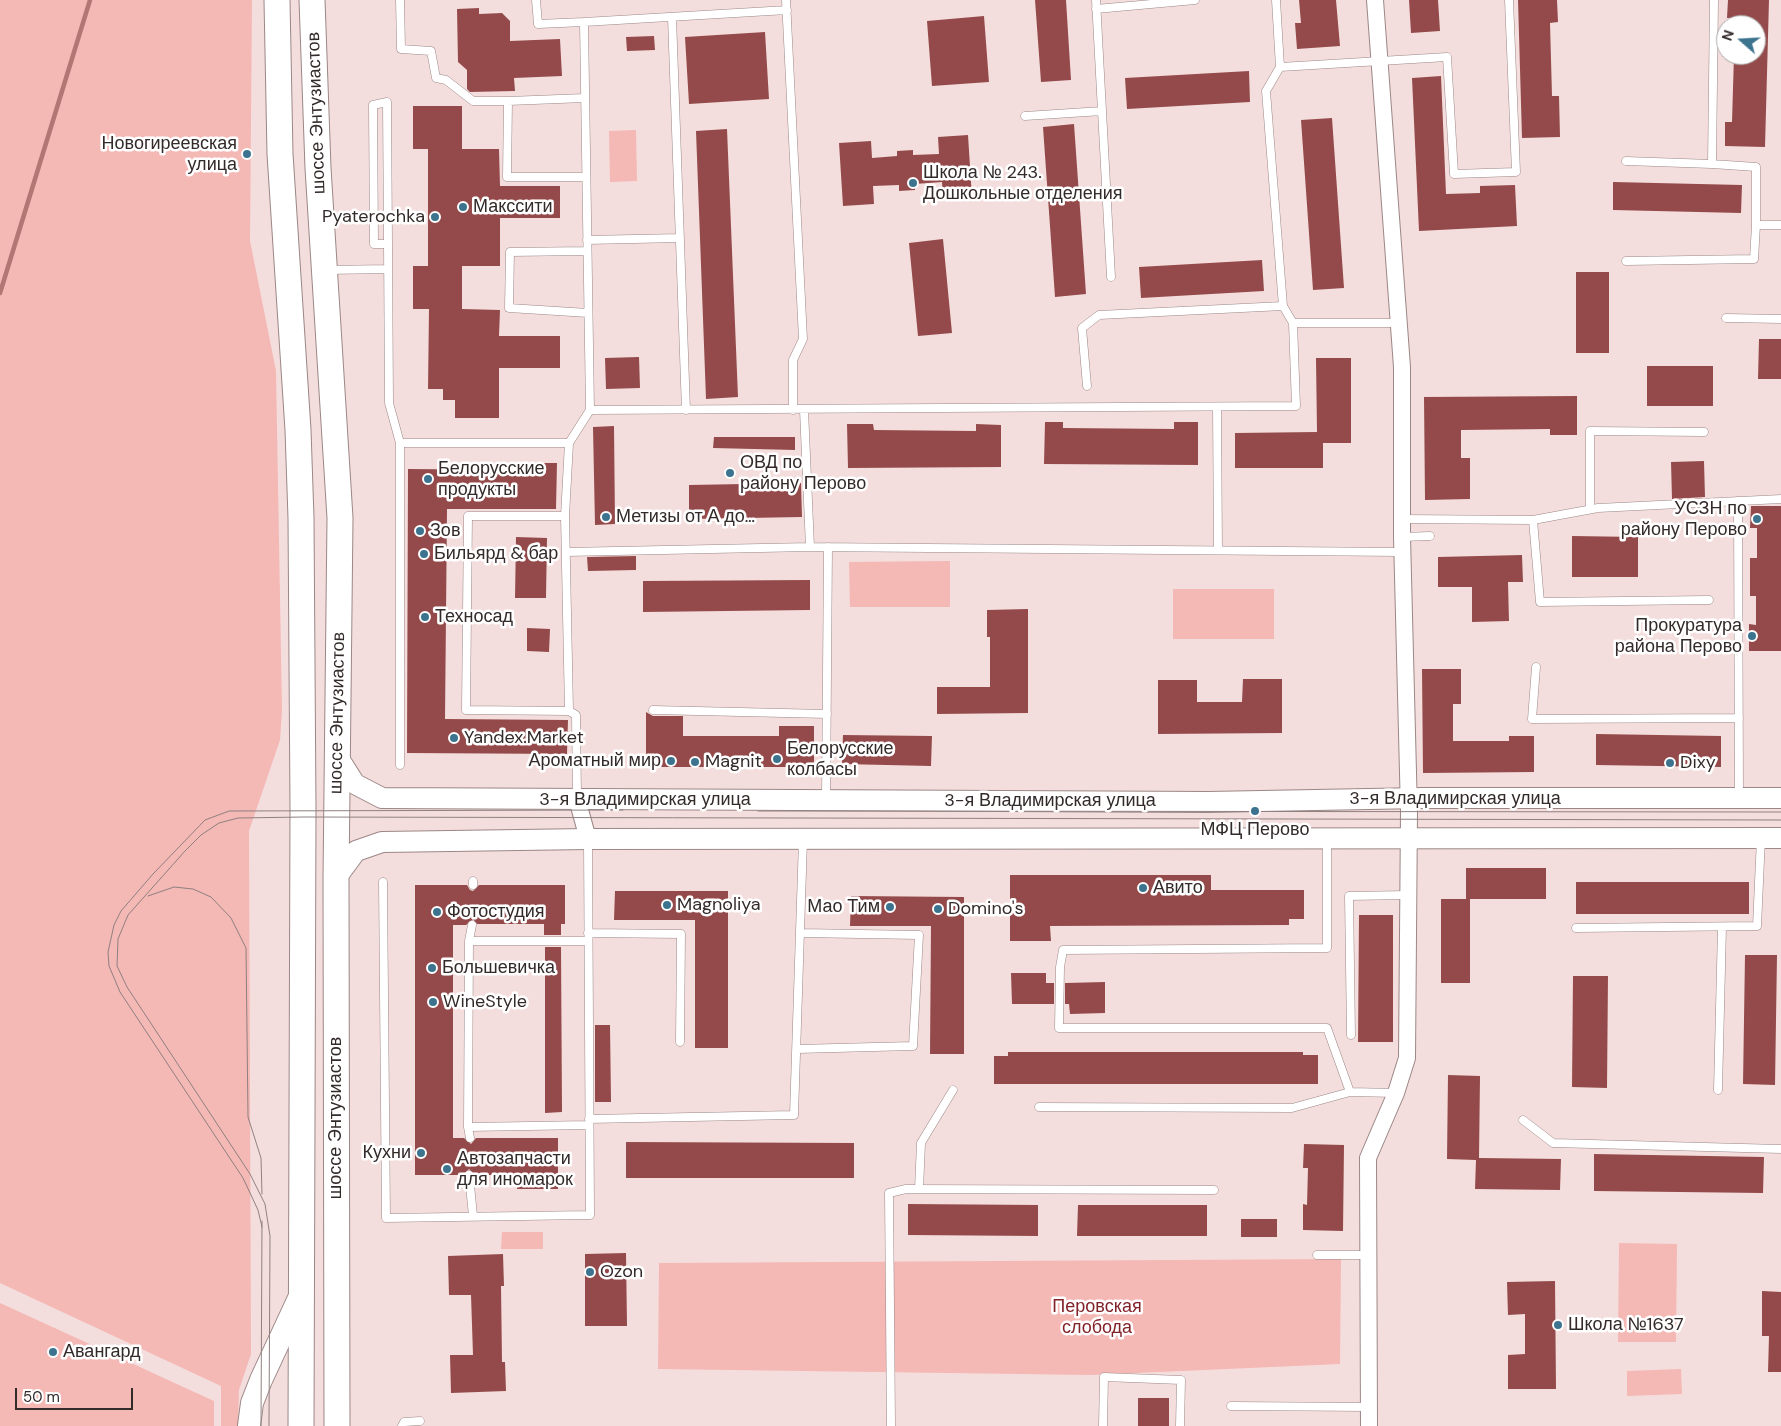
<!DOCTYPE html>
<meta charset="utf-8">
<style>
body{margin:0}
#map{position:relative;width:1781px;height:1426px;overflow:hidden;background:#f4dedd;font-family:"DM Sans",sans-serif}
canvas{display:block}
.north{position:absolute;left:1716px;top:15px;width:50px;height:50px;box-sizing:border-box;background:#fff;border:1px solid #adaaaa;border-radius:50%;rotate:289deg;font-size:14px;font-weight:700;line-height:20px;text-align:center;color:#332a2a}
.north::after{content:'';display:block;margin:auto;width:18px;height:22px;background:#3c738e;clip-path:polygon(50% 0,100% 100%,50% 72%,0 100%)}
.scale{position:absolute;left:15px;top:1388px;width:118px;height:22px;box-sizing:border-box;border:2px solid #332a2a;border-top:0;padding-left:6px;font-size:15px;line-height:18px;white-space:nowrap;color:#332a2a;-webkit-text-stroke:4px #fff;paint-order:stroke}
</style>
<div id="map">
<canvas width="1781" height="1426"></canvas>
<div class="north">N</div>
<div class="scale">50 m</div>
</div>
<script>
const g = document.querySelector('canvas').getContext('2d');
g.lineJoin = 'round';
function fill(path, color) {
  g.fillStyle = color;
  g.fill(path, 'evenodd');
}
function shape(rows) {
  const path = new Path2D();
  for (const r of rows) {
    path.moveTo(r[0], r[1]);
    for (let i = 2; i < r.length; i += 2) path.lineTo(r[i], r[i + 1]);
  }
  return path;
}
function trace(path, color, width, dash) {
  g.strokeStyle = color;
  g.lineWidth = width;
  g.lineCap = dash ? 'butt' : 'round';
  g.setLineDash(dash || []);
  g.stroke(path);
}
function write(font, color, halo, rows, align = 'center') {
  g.font = font + ' "DM Sans",sans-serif';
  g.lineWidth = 5;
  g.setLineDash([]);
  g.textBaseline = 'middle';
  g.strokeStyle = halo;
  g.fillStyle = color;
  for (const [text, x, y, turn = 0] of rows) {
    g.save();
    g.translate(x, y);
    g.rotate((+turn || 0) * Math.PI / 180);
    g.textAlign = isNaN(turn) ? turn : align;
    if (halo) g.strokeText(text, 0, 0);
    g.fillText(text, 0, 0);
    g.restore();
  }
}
fill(shape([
 [0,0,252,0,250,241,276,371,282,710,280,740,249,831,251,1354,239,1390,238,1426,221,1426,221,1386,0,1283],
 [636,130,637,181,610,182,609,131],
 [950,561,950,607,850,607,849,562],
 [1173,589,1274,589,1274,639,1173,639],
 [502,1232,543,1232,543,1249,501,1249],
 [1619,1243,1677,1244,1676,1342,1618,1342],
 [1341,1259,1340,1364,1091,1375,658,1369,659,1263],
 [0,1303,214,1401,214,1426,0,1426],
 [1681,1369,1682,1394,1627,1396,1627,1371]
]), '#f4b8b5');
trace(shape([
 [0,293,90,0]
]), '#b27674', 4.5);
fill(shape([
 [1035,0,1066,0,1071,80,1041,82],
 [1299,0,1336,0,1340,46,1297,49,1295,23,1301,23],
 [1409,0,1438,0,1440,31,1411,33],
 [1518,0,1557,0,1558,22,1550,23,1552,96,1559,96,1560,137,1522,138],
 [1728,0,1769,0,1765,147,1725,146,1725,122,1732,122,1734,55,1756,55,1756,25,1734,25,1734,18,1727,18],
 [479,8,479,14,502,13,510,21,510,41,560,39,562,76,514,78,515,91,470,92,467,89,467,70,458,62,457,9],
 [984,16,989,82,932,86,927,21],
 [765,32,769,99,689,104,685,37],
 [654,36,655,50,627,51,626,37],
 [1249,71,1250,102,1127,109,1125,78],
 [1441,76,1446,194,1480,193,1480,186,1515,185,1517,226,1419,231,1412,78],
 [413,106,462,106,462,149,499,149,500,186,560,186,560,218,500,218,500,266,462,266,462,309,500,310,499,336,560,336,560,368,499,368,499,418,455,418,455,400,443,400,443,389,428,389,429,309,413,309,413,266,428,266,428,149,413,149],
 [1332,118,1344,288,1313,290,1301,120],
 [1074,124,1086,294,1055,297,1043,127],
 [727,129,738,397,706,399,696,131],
 [968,135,972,198,943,200,942,182,915,184,915,190,899,191,899,185,873,186,874,204,843,206,839,143,871,141,872,158,897,156,897,151,913,150,913,155,939,154,938,137],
 [1613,182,1742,185,1741,213,1613,210],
 [943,239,952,333,918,336,909,243],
 [1262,260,1264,291,1141,298,1139,267],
 [1576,272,1609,272,1609,353,1576,353],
 [1759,339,1781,339,1781,379,1758,379],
 [639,357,640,388,606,389,605,358],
 [1316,358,1351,358,1351,443,1323,443,1323,468,1235,468,1235,433,1317,432],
 [1647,366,1713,366,1713,406,1647,406],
 [1577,396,1577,435,1550,435,1550,429,1461,430,1461,458,1470,458,1470,499,1425,500,1424,397],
 [1045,422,1063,422,1063,428,1174,429,1174,422,1198,422,1198,465,1044,464],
 [847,424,873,424,874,430,976,431,976,424,1001,425,1001,467,848,468],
 [614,426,615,524,595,525,593,427],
 [714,437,795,437,795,450,713,448],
 [1704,461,1705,497,1672,499,1671,462],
 [522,463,557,463,556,509,447,509,445,719,568,720,567,754,407,753,408,469,522,470],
 [801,483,802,517,689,519,689,485],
 [1751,506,1781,506,1781,651,1749,651,1749,624,1756,625,1756,596,1750,596,1750,558,1757,558,1757,528,1750,528],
 [1572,536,1638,537,1638,577,1572,577],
 [516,537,547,538,546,598,515,598],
 [1522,555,1523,582,1508,582,1509,621,1472,622,1472,587,1438,587,1438,557],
 [636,556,636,570,588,571,587,557],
 [810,580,810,610,643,612,643,581],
 [1028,609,1028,713,937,714,937,687,990,687,990,637,987,637,987,610],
 [527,628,550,629,549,652,527,651],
 [1422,669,1461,669,1461,704,1453,704,1453,741,1509,741,1509,736,1534,736,1534,772,1423,773],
 [1243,679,1282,679,1282,733,1158,734,1158,680,1197,680,1197,702,1242,702],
 [646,712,653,716,683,716,683,736,779,736,779,726,814,726,814,767,646,767],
 [1596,734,1721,736,1721,767,1596,765],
 [843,735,932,736,931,766,842,764],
 [1466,868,1546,868,1546,899,1466,899],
 [1010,875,1211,875,1211,890,1304,890,1304,919,1289,919,1289,925,1050,926,1051,941,1010,941],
 [1576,882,1749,882,1749,914,1576,914],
 [415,885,467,885,470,890,473,891,479,885,565,885,565,924,561,924,561,935,544,935,544,924,477,924,473,919,466,925,453,925,453,1138,464,1138,471,1144,476,1138,558,1138,558,1189,517,1189,517,1175,475,1175,469,1169,463,1175,415,1175],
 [615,891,728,891,728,1048,695,1048,695,920,614,920],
 [851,896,964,897,964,1054,930,1054,931,926,850,926],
 [1441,899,1470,899,1470,983,1441,983],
 [1359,915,1393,915,1393,1042,1358,1042],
 [545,947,561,947,562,1112,545,1113],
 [1745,955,1777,955,1775,1085,1743,1084],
 [1011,973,1046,973,1046,983,1054,983,1054,1004,1012,1004],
 [1573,976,1608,976,1607,1088,1572,1087],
 [1105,982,1105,1013,1070,1014,1069,1004,1065,1004,1065,983],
 [595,1025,610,1025,611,1102,595,1102],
 [1008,1052,1303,1052,1303,1055,1318,1055,1318,1084,994,1084,994,1056,1008,1056],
 [1448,1075,1480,1076,1479,1158,1561,1159,1560,1190,1475,1189,1476,1160,1447,1159],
 [626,1142,854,1143,854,1178,626,1178],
 [1304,1144,1344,1145,1343,1231,1303,1230,1303,1204,1307,1205,1308,1168,1303,1168],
 [1594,1154,1764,1157,1763,1193,1594,1191],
 [908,1204,1038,1205,1038,1236,908,1235],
 [1078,1205,1207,1205,1207,1236,1077,1236],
 [1241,1219,1277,1219,1277,1237,1241,1237],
 [626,1253,627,1326,585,1326,585,1254],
 [503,1254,504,1286,501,1286,502,1362,505,1362,506,1391,451,1393,450,1355,473,1355,471,1295,449,1295,448,1256],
 [1555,1281,1556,1389,1508,1389,1508,1355,1525,1354,1525,1314,1508,1315,1507,1282],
 [1762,1291,1781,1292,1781,1372,1768,1372,1769,1336,1762,1336],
 [1138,1398,1169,1398,1169,1426,1138,1426]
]), '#944a4a');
const service = shape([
 [400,0,401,49,431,51,436,78,446,80,473,101,508,101],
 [536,0,538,24,584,22],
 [786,0,803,339,793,360,793,410],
 [1096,0,1111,277],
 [1276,0,1280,67,1447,57,1454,174,1516,172,1509,0],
 [1096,9,1195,0],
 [787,10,584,22,590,410,1296,406,1293,323,1399,323],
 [672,17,686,410],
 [1280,67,1266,91,1283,306,1293,323],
 [585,98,508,101,507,177,586,177],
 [1025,116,1102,111],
 [1626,161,1712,164,1714,0],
 [1712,164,1756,167,1756,225,1781,225],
 [587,240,680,238],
 [388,244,374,244,373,105,387,102,388,244,389,403,400,443],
 [587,251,510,252,509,308,588,313],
 [1626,261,1754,259,1756,225],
 [327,270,388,269],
 [1726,318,1781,319],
 [1087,386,1082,328,1099,315,1283,306],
 [1217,407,1218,550],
 [804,410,810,547,1402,552],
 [1738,501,1739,798],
 [1590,509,1590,431,1704,432],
 [565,516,468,516,466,710,569,711,576,715,577,797],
 [1402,519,1533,520,1598,508,1781,499],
 [1533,520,1540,602,1709,600],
 [1402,537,1430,536],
 [566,552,810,547],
 [1536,667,1532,719,1739,718],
 [653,710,827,714],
 [569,711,565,516,569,443,590,410],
 [400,765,400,443,569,443],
 [826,800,828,547],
 [1327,839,1327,948,1063,950,1060,967,1059,1028,1327,1028,1350,1092,1396,1093],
 [383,882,386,1218,590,1215,588,839],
 [473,885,473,881],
 [1576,928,1757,926,1761,838],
 [588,933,681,934,680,1042],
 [469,941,472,925],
 [588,941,469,941,468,1127,589,1125],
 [1351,1035,1349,896,1408,895],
 [797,1049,913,1046,919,935,801,933],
 [1718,1090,1722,927],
 [1039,1107,1292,1108,1350,1092],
 [589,1119,794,1115,803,840],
 [1523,1120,1553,1143,1781,1149],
 [468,1127,470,1138],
 [469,1175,473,1216],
 [919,1189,921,1143,953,1090],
 [1317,1255,1369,1255],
 [1231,1406,1369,1407],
 [402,1426,404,1422,420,1421],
 [891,1426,889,1193,906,1189,1214,1190],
 [1103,1426,1104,1377,1181,1380,1180,1426]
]);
const minor = shape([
 [577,799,588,839],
 [1369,1426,1368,1158,1396,1093,1407,1058,1409,812,1402,537,1402,367,1375,0]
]);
const tertiary = shape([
 [338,757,355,784,382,798,1208,802,1422,798,1781,798],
 [336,878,356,851,382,842,588,839,1781,838]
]);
const secondary = shape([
 [249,1426,252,1403,261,1380,301,1294]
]);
const primary = shape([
 [277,0,280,154,298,430,301,518,303,809,301,1426],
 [312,0,318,168,340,518,336,878,337,1426]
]);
trace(service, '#9b8786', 9);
trace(minor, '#9b8786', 18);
trace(tertiary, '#9b8786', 22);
trace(secondary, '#9b8786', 24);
trace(primary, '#9b8786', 27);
trace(service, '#fff', 8);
trace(minor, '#fff', 16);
trace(tertiary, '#fff', 20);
trace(secondary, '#fff', 22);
trace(primary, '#fff', 25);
trace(shape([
 [758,811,1781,812],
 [148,896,174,887,193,889,211,897,231,918,246,948,248,1117,261,1158,262,1194],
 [262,1227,258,1210,243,1178,120,992,109,966,108,952,114,925,121,911,153,874,205,820,229,811,623,810],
 [261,1426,262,1221],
 [269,1426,270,1236,265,1204,250,1174,127,987,117,966,118,939,128,915,185,851,201,835,219,823,238,818,303,817,1781,820]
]), '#8f8080', 1);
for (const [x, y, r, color] of [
 [247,154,5,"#3c738e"],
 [913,183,5,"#3c738e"],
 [463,207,5,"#3c738e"],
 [435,217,5,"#3c738e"],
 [730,473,5,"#3c738e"],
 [428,479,5,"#3c738e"],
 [606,517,5,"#3c738e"],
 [1757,519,5,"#3c738e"],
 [420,531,5,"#3c738e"],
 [424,554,5,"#3c738e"],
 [425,617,5,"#3c738e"],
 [1752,636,5,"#3c738e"],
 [454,738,5,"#3c738e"],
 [777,759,5,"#3c738e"],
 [671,761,5,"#3c738e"],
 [695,762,5,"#3c738e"],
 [1670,763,5,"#3c738e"],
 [1255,811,5,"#3c738e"],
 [1143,888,5,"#3c738e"],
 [667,905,5,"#3c738e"],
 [890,907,5,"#3c738e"],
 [938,909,5,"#3c738e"],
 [437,912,5,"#3c738e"],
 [432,968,5,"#3c738e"],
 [433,1002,5,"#3c738e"],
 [421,1153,5,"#3c738e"],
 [447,1169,5,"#3c738e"],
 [590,1272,5,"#3c738e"],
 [1558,1325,5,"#3c738e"],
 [53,1352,5,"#3c738e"]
]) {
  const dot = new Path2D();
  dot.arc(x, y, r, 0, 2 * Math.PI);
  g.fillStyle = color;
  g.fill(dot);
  trace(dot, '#fff', 2);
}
write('18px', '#332a2a', '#fff', [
 ["шоссе Энтузиастов",317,113,-92],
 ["шоссе Энтузиастов",338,713,-89],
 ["3-я Владимирская улица",1455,799],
 ["3-я Владимирская улица",645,800],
 ["3-я Владимирская улица",1050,801],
 ["шоссе Энтузиастов",336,1118,-90]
]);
write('18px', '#332a2a', '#fff', [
 ["Новогиреевская",237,144,"right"],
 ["улица",237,165,"right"],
 ["Школа № 243.",923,173],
 ["Дошкольные отделения",923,194],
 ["Макссити",473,207],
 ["Pyaterochka",425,217,"right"],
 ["ОВД по",740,463],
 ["району Перово",740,484],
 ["Белорусские",438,469],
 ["продукты",438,490],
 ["УСЗН по",1747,509,"right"],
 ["району Перово",1747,530,"right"],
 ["Метизы от А до…",616,517],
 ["Зов",430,531],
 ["Бильярд & бар",434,554],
 ["Техносад",435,617],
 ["Прокуратура",1742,626,"right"],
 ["района Перово",1742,647,"right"],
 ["Yandex.Market",464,738],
 ["Белорусские",787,749],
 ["колбасы",787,770],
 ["Ароматный мир",661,761,"right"],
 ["Magnit",705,762],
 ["Dixy",1680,763],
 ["МФЦ Перово",1255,830,"center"],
 ["Авито",1153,888],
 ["Magnoliya",677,905],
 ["Мао Тим",880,907,"right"],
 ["Domino's",948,909],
 ["Фотостудия",447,912],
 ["Большевичка",442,968],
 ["WineStyle",443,1002],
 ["Кухни",411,1153,"right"],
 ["Автозапчасти",457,1159],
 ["для иномарок",457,1180],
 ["Ozon",600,1272],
 ["Школа №1637",1568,1325],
 ["Авангард",63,1352]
], 'left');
write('18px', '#822229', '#fff', [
 ["Перовская",1097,1307],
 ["слобода",1097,1328]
]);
</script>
